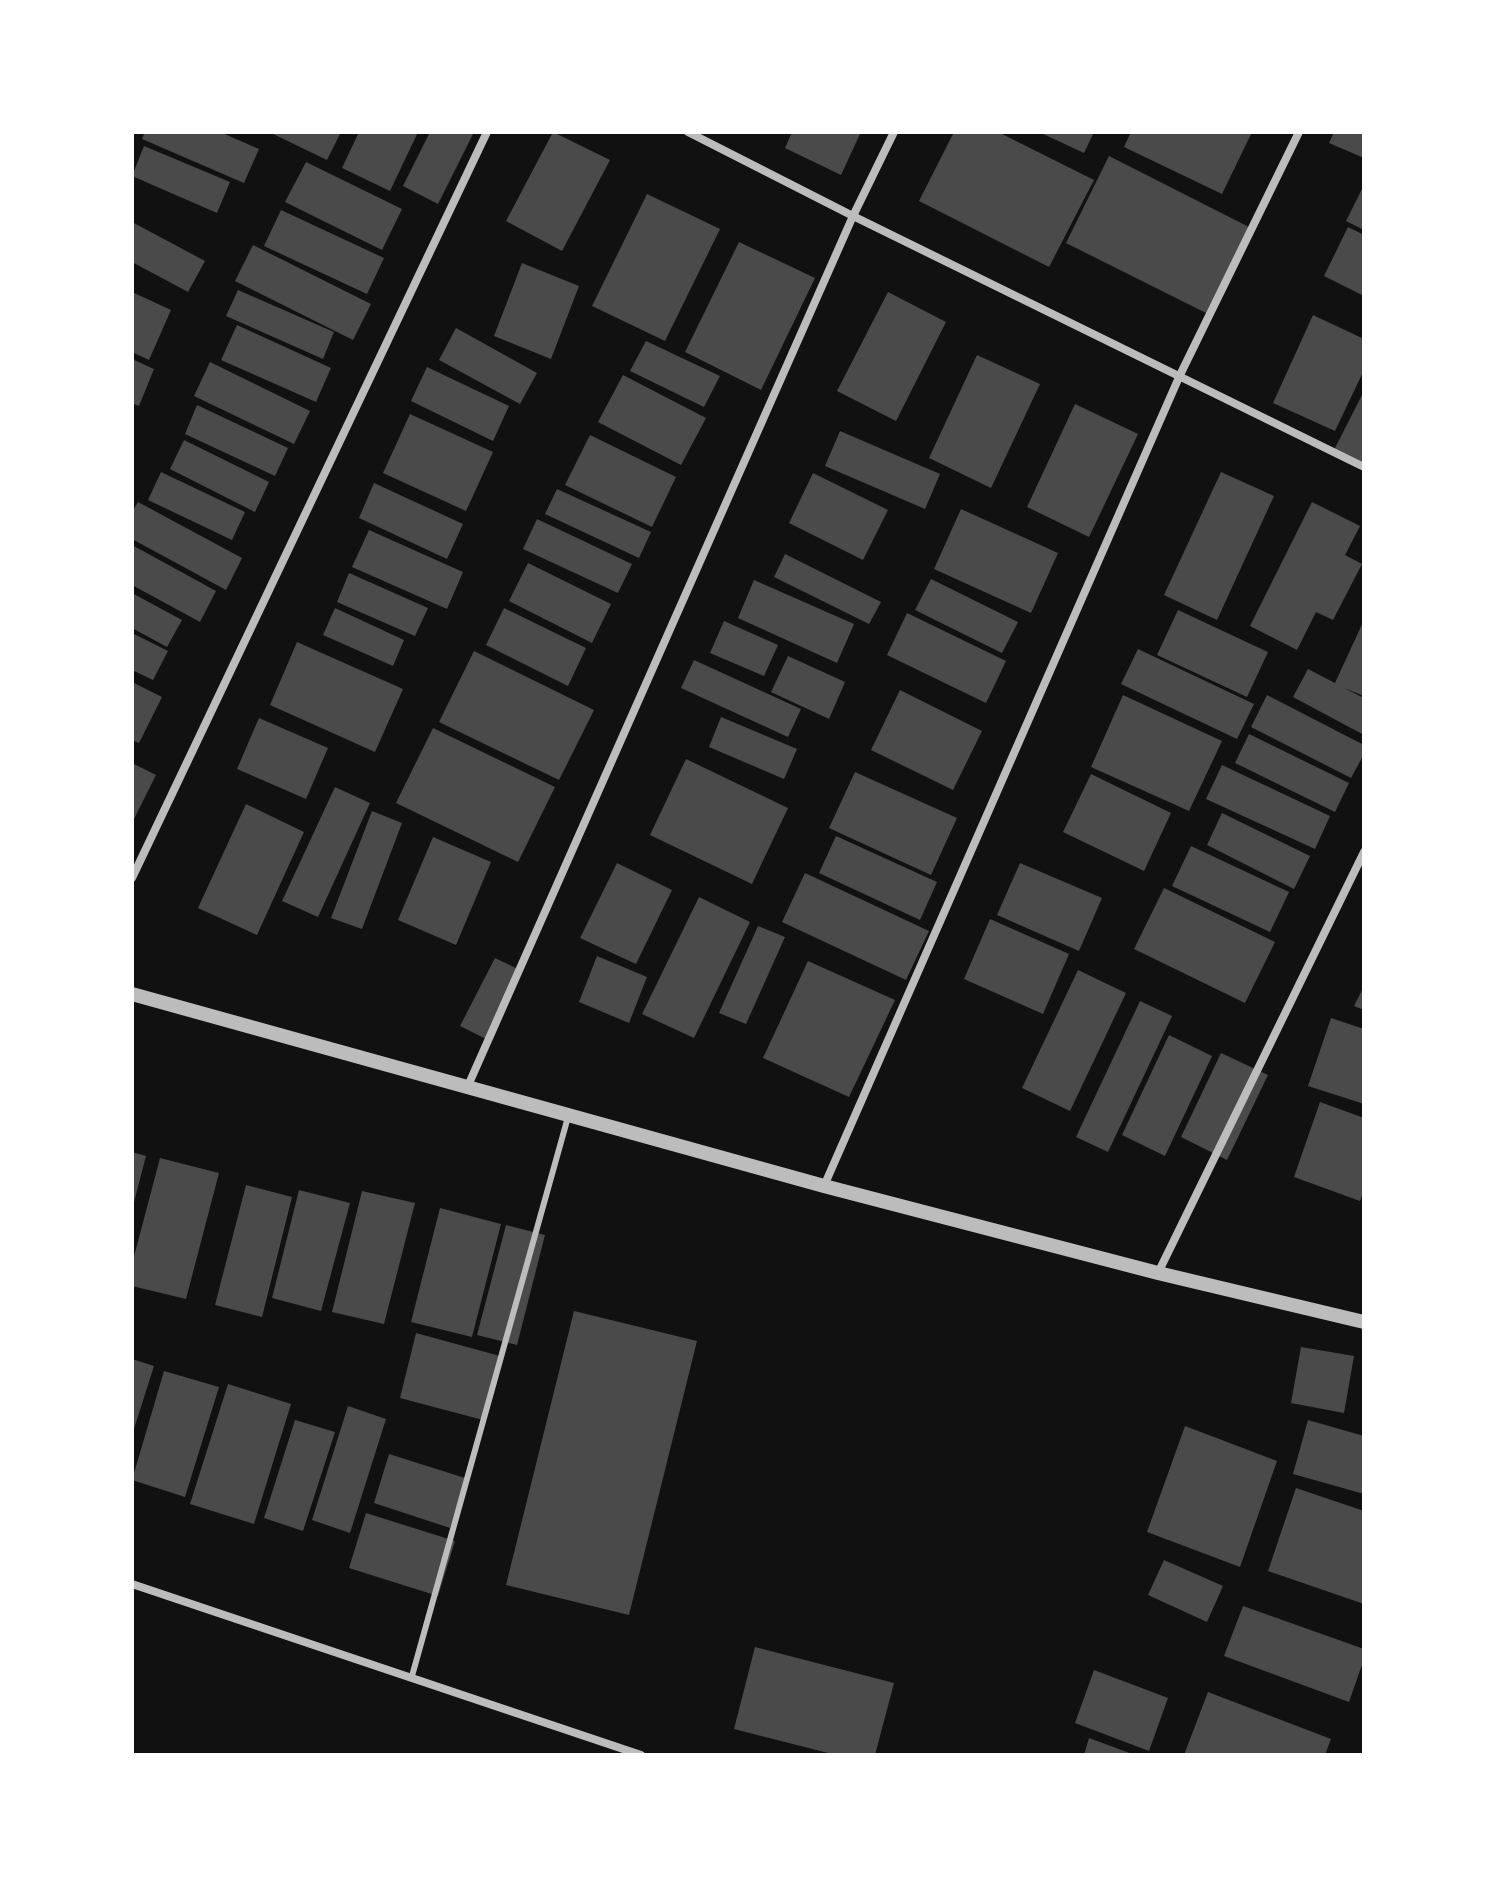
<!DOCTYPE html>
<style>
body{margin:0}
#map{position:relative;width:1496px;height:1887px;overflow:hidden;background:#111;font-family:"Archivo Narrow",sans-serif}
canvas{display:block}
.frame{position:absolute;inset:0;border:134px solid #fff;pointer-events:none}
</style>
<div id="map">
<canvas width="1496" height="1887"></canvas>
<div class="frame"></div>
</div>
<script>
const g = document.querySelector('canvas').getContext('2d');
g.lineJoin = 'round';
function fill(path, color) {
  g.fillStyle = color;
  g.fill(path, 'evenodd');
}
function shape(rows) {
  const path = new Path2D();
  for (const r of rows) {
    path.moveTo(r[0], r[1]);
    for (let i = 2; i < r.length; i += 2) path.lineTo(r[i], r[i + 1]);
  }
  return path;
}
function trace(path, color, width, dash) {
  g.strokeStyle = color;
  g.lineWidth = width;
  g.lineCap = dash ? 'butt' : 'round';
  g.setLineDash(dash || []);
  g.stroke(path);
}
fill(shape([
 [145,132,220,132,259,149,244,183,142,139],
 [269,132,341,132,327,160],
 [359,132,418,132,390,191,342,168],
 [430,132,474,132,438,204,403,186],
 [553,132,610,160,562,251,506,221],
 [792,132,861,132,841,175,785,148],
 [954,132,998,132,1094,180,1049,267,919,201],
 [1039,132,1094,132,1084,153],
 [1131,132,1252,132,1222,194,1124,147],
 [1334,132,1364,132,1364,158,1329,143],
 [144,146,230,182,217,213,132,176],
 [1109,156,1249,227,1206,313,1066,243],
 [306,162,402,209,382,250,285,202],
 [1364,185,1364,230,1346,221],
 [647,194,720,229,665,341,592,306],
 [281,210,384,258,367,294,264,246],
 [132,222,205,261,188,292,132,262],
 [1348,227,1364,235,1364,296,1324,276],
 [739,242,815,278,761,390,685,352],
 [253,245,371,304,353,340,235,281],
 [522,263,579,286,551,359,494,336],
 [238,290,334,332,323,359,226,316],
 [132,292,171,310,149,360,132,352],
 [888,292,946,322,896,421,837,391],
 [1313,315,1364,339,1364,370,1335,431,1273,403],
 [237,325,331,368,316,402,221,360],
 [456,328,537,373,520,404,439,360],
 [646,341,720,376,704,407,630,371],
 [977,355,1040,384,991,488,929,458],
 [132,359,154,369,139,406,132,403],
 [210,362,310,411,294,444,194,396],
 [427,367,509,406,493,441,411,401],
 [623,375,706,418,681,465,598,422],
 [1364,391,1364,465,1334,450],
 [1075,404,1138,434,1089,537,1027,507],
 [197,405,288,448,275,476,185,434],
 [410,414,493,452,466,511,383,473],
 [840,431,940,474,925,509,825,466],
 [590,435,676,477,652,527,565,485],
 [184,440,269,482,255,512,170,469],
 [161,472,245,512,232,540,148,500],
 [1221,472,1274,496,1217,620,1164,595],
 [813,473,888,510,863,560,789,523],
 [374,483,463,524,447,559,359,518],
 [557,489,651,532,639,558,545,514],
 [138,502,242,558,226,590,132,539,132,512],
 [1312,502,1360,526,1345,555,1362,564,1333,620,1316,612,1297,650,1250,626],
 [961,509,1058,553,1031,613,934,569],
 [537,519,632,564,618,593,523,549],
 [369,530,463,572,447,609,352,567],
 [132,545,216,591,200,622,132,585],
 [785,554,881,602,869,624,774,577],
 [528,563,611,604,592,643,509,601],
 [349,573,428,608,415,636,337,602],
 [931,579,1018,622,1002,653,915,610],
 [754,580,854,624,837,663,738,618],
 [132,593,182,620,167,647,132,628],
 [335,608,404,640,393,666,323,635],
 [504,608,586,648,568,686,486,645],
 [1178,610,1268,652,1247,697,1157,655],
 [907,613,1006,661,986,703,887,655],
 [1364,620,1364,696,1344,688,1364,698,1364,735,1293,697,1308,669,1335,683],
 [724,621,778,645,764,676,710,653],
 [132,633,168,651,153,680,132,670],
 [297,642,403,689,375,752,270,705],
 [1138,649,1254,704,1237,739,1121,684],
 [474,651,594,710,559,780,439,722],
 [788,656,845,682,829,719,771,692],
 [694,660,801,709,788,737,681,688],
 [132,682,162,697,139,743,132,740],
 [900,690,982,731,953,790,871,750],
 [1123,695,1222,741,1189,811,1091,767],
 [1267,695,1364,745,1364,754,1351,778,1251,727],
 [721,717,797,749,784,779,709,747],
 [259,718,328,748,306,799,237,769],
 [433,728,555,787,518,862,396,803],
 [1249,734,1349,783,1335,812,1235,763],
 [686,759,788,808,752,884,650,835],
 [132,763,156,775,132,823],
 [1222,765,1330,816,1315,849,1206,799],
 [855,772,957,818,931,875,829,828],
 [1091,774,1171,813,1144,871,1063,832],
 [335,787,370,803,318,917,282,901],
 [246,804,304,832,257,935,198,908],
 [372,811,402,823,362,929,331,918],
 [1222,813,1310,856,1294,889,1207,845],
 [836,836,937,882,920,920,819,873],
 [433,837,491,862,456,945,398,920],
 [1191,846,1289,892,1270,932,1172,886],
 [617,863,672,890,636,964,580,938],
 [1020,863,1102,898,1079,951,997,915],
 [805,873,929,931,906,980,782,922],
 [1164,888,1275,942,1245,1003,1134,949],
 [699,897,750,922,694,1038,642,1014],
 [990,919,1069,954,1043,1014,964,979],
 [758,926,785,937,746,1024,719,1013],
 [597,956,647,977,629,1023,579,1002],
 [495,958,522,971,488,1040,460,1026],
 [808,961,895,1000,849,1097,763,1058],
 [1078,970,1126,993,1070,1111,1022,1088],
 [1364,986,1364,1010,1354,1006],
 [1140,1001,1172,1016,1108,1152,1076,1137],
 [1331,1018,1364,1029,1364,1104,1308,1086],
 [1169,1035,1212,1056,1165,1156,1122,1135],
 [1221,1053,1268,1075,1227,1160,1181,1137],
 [1320,1102,1364,1118,1364,1190,1360,1201,1294,1177],
 [132,1152,146,1156,133,1206,132,1206],
 [160,1158,219,1173,186,1299,132,1286,132,1264],
 [246,1185,292,1197,262,1317,215,1305],
 [299,1190,350,1203,321,1311,272,1298],
 [362,1191,415,1203,384,1324,332,1312],
 [440,1208,501,1224,472,1337,411,1322],
 [506,1225,545,1235,517,1345,477,1335],
 [574,1311,697,1341,629,1615,506,1585],
 [416,1333,500,1356,483,1420,400,1398],
 [1301,1347,1354,1356,1344,1413,1291,1403],
 [132,1359,154,1366,133,1432,132,1432],
 [164,1371,219,1387,185,1497,132,1480],
 [228,1384,291,1404,254,1524,190,1504],
 [348,1406,386,1419,350,1533,312,1520],
 [295,1420,335,1432,303,1531,264,1518],
 [1308,1420,1364,1436,1364,1494,1293,1474],
 [1185,1426,1277,1461,1240,1567,1147,1532],
 [389,1454,465,1478,450,1528,374,1503],
 [1296,1488,1364,1511,1364,1604,1268,1571],
 [366,1513,455,1541,438,1596,349,1568],
 [1164,1560,1223,1586,1207,1622,1148,1595],
 [1243,1606,1364,1649,1364,1659,1349,1702,1224,1656],
 [755,1647,894,1683,875,1755,836,1755,734,1729],
 [1094,1670,1168,1698,1149,1751,1075,1723],
 [1208,1692,1331,1739,1325,1755,1184,1755],
 [1089,1738,1135,1755,1084,1755]
]), '#4a4a4a');
trace(shape([
 [412,1676,568,1117]
]), '#bcbcbc', 6);
trace(shape([
 [688,132,853,216,1364,467],
 [132,878,487,132],
 [467,1088,853,216,894,132],
 [824,1186,1180,375,1299,132],
 [1158,1273,1364,852],
 [132,1584,641,1755]
]), '#bcbcbc', 8);
trace(shape([
 [132,994,824,1186,1158,1273,1364,1322]
]), '#bcbcbc', 14);
</script>
